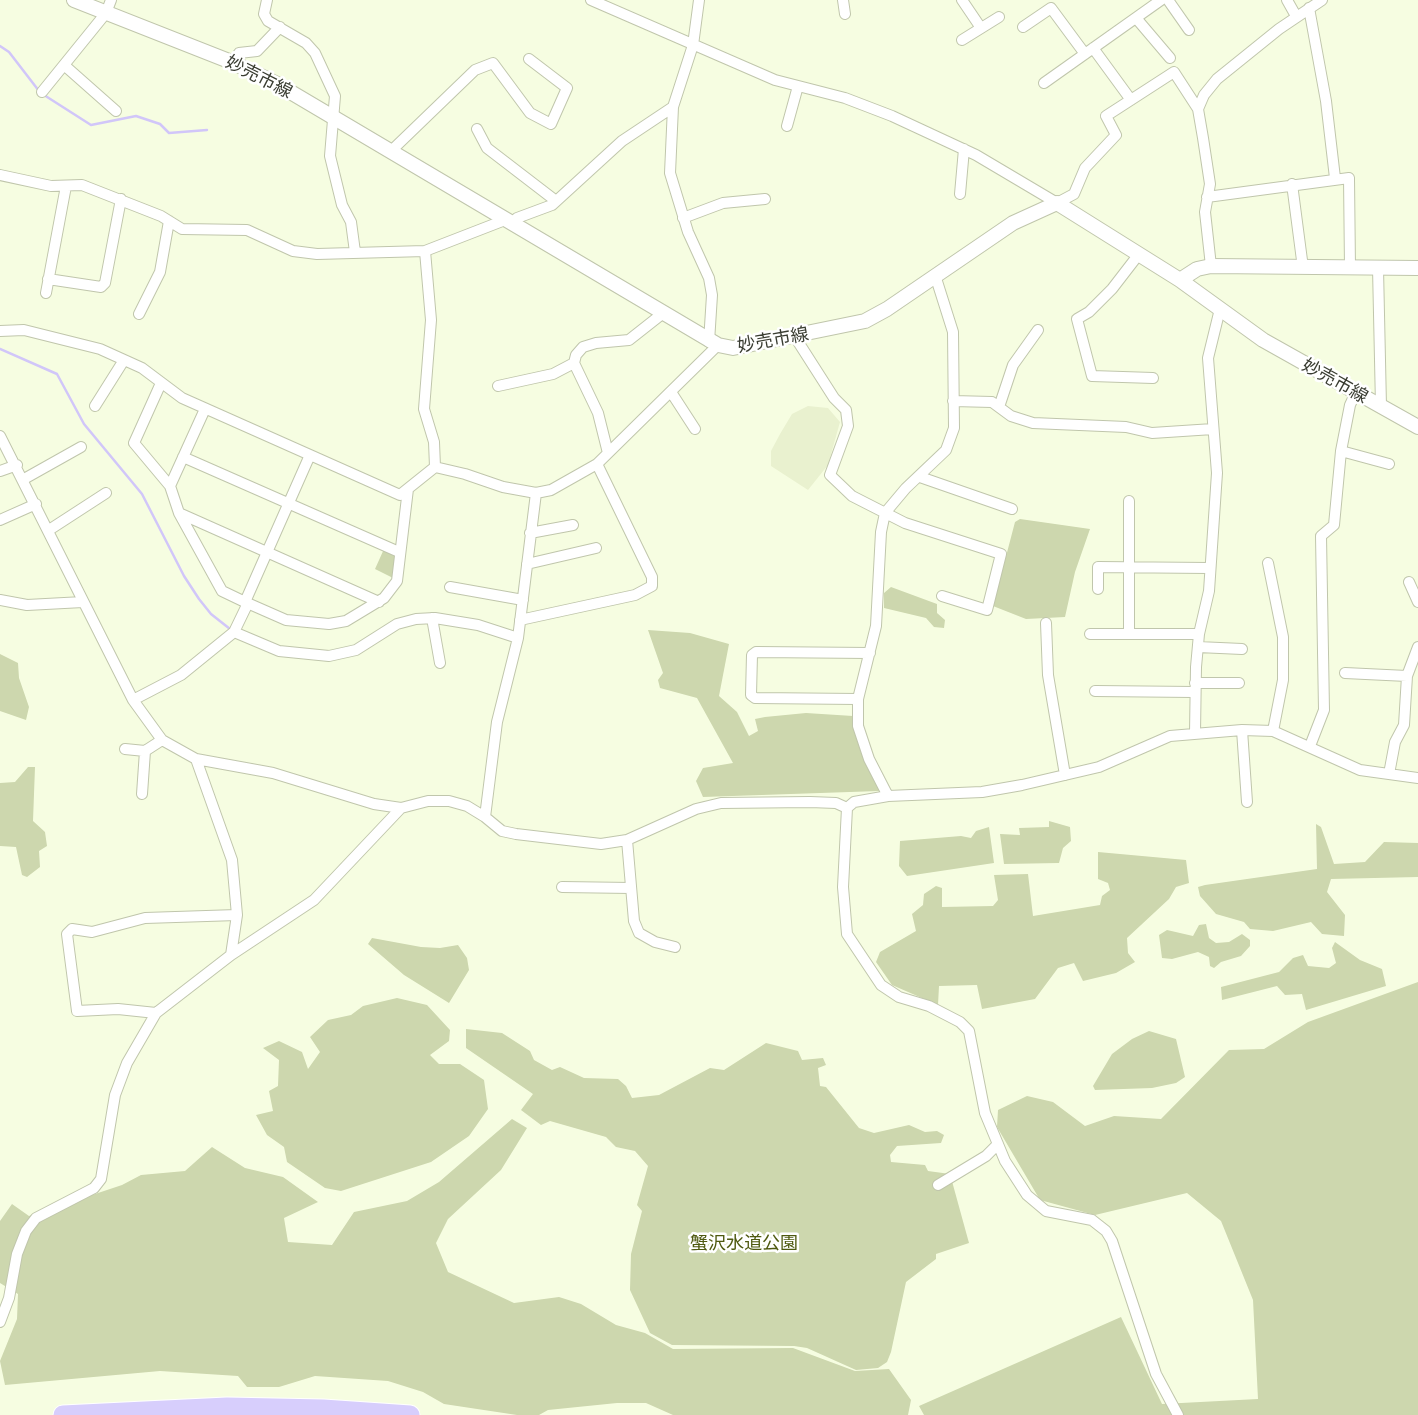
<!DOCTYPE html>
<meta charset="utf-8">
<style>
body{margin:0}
canvas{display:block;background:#f6fde1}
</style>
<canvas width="1418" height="1415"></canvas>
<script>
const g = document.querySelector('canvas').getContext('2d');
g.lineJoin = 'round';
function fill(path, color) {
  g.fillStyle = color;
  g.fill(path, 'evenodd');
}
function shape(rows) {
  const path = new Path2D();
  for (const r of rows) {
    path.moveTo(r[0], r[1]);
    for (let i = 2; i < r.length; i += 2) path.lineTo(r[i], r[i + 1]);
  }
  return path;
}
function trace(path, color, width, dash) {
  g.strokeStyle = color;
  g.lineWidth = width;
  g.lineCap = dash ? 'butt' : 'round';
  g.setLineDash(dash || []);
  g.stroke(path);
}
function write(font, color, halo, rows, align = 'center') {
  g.font = font + ' Lato,"Noto Sans JP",sans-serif';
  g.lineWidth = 5;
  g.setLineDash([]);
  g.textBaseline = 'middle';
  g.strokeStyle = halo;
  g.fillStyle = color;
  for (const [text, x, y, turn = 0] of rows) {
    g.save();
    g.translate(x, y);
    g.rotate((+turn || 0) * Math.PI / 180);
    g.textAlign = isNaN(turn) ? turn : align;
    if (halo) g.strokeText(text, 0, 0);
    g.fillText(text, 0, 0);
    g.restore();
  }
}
fill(shape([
 [808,406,828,408,840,422,828,465,808,490,771,466,771,451,780,434,792,414]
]), '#e9f1cf');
fill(shape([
 [1020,519,1090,529,1075,572,1065,617,1026,619,993,606,1015,522],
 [384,549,397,558,393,578,375,569],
 [891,587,937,604,937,613,945,620,944,628,934,627,926,618,884,608,884,593],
 [648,630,690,633,729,644,719,696,737,712,749,736,758,731,755,719,765,717,806,713,853,716,879,791,703,797,696,781,703,768,733,763,697,698,660,688,658,680,663,673],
 [0,654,18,663,19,678,29,707,26,720,0,711],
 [28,767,35,767,33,821,45,832,47,846,39,851,40,867,27,877,22,875,16,847,0,846,0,783,15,782],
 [1049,821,1070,827,1071,841,1063,848,1059,863,1004,864,1000,834,1020,835,1019,828,1049,827],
 [1316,824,1321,827,1334,864,1365,862,1384,842,1418,843,1418,877,1331,879,1327,892,1345,915,1344,936,1322,934,1311,922,1273,931,1250,929,1244,922,1216,914,1200,896,1198,887,1205,885,1317,869],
 [989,827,994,863,907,876,899,866,900,841,961,836,971,838,976,831],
 [1098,852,1186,860,1189,883,1176,887,1169,899,1127,938,1128,953,1135,962,1116,973,1083,981,1074,963,1058,968,1035,999,982,1009,977,985,939,986,938,1005,892,985,876,962,880,952,916,931,912,914,923,905,924,894,936,886,942,888,942,907,993,906,998,900,994,875,1028,874,1033,916,1100,905,1102,896,1110,890,1108,883,1098,879],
 [1206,924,1209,938,1216,943,1229,942,1242,934,1250,940,1250,946,1241,956,1221,962,1214,968,1210,966,1209,957,1198,952,1172,959,1162,958,1159,935,1167,930,1193,936,1199,925],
 [372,938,421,947,440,948,458,945,467,958,469,970,449,1003,404,975,368,944],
 [1335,942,1360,960,1382,969,1386,986,1306,1010,1302,994,1285,995,1277,986,1222,1000,1221,987,1279,972,1293,958,1303,955,1308,966,1329,968,1336,963,1332,948],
 [1418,982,1418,1415,924,1415,919,1406,1121,1317,1162,1404,1258,1399,1253,1300,1221,1221,1187,1193,1095,1215,1040,1200,997,1127,998,1110,1027,1096,1053,1102,1085,1126,1114,1116,1161,1119,1229,1050,1264,1049,1308,1022],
 [397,998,427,1005,450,1030,449,1041,430,1055,439,1064,460,1064,484,1080,488,1109,469,1136,431,1162,341,1191,325,1188,287,1162,284,1147,267,1135,256,1115,273,1111,269,1091,278,1086,279,1060,263,1048,279,1041,302,1052,308,1069,320,1052,310,1037,328,1020,351,1015,363,1006],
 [466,1029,502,1033,530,1051,534,1060,552,1070,560,1067,584,1078,618,1079,626,1086,632,1098,659,1095,710,1068,724,1070,766,1043,798,1051,802,1060,823,1058,826,1065,818,1068,820,1086,826,1087,859,1128,874,1133,909,1125,925,1132,937,1131,944,1135,941,1143,897,1146,890,1155,891,1162,925,1165,928,1171,950,1174,969,1243,936,1254,936,1259,906,1282,891,1352,887,1362,878,1368,856,1370,807,1348,794,1346,672,1345,650,1333,630,1290,631,1254,642,1211,637,1205,648,1166,635,1151,616,1147,606,1137,550,1121,541,1125,521,1110,533,1094,466,1048],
 [1149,1031,1176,1039,1185,1077,1176,1083,1152,1088,1095,1090,1093,1086,1112,1054,1132,1039],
 [512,1119,527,1128,501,1170,448,1219,436,1243,448,1272,514,1303,559,1297,581,1304,616,1325,645,1333,673,1349,793,1348,855,1371,889,1369,911,1400,908,1415,673,1415,646,1403,617,1403,548,1410,539,1415,517,1415,444,1404,423,1392,388,1381,315,1376,279,1387,247,1387,238,1376,160,1371,5,1385,0,1361,17,1319,18,1294,0,1283,0,1221,12,1204,29,1216,122,1185,141,1175,185,1171,212,1147,245,1168,283,1177,318,1202,284,1218,288,1242,332,1245,354,1212,407,1201,439,1182]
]), '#cdd7ae');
trace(shape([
 [0,46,9,52,39,91],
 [44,95,91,125,136,116,160,124,169,133,207,130],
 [0,349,57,374,84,424,142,494,184,576,199,599,211,614,230,629]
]), '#d1c6f9', 2.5);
const street = shape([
 [267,0,264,14,268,21,306,43,315,53,335,96,330,156,342,205,351,222,355,252],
 [591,0,775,80,845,98,892,116,976,155,1057,203,1074,194,1085,168,1116,135,1106,116,1174,72,1198,109,1203,138,1210,184,1205,212,1211,266],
 [699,0,693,45,673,107,670,173,688,232,709,278,712,295,709,342],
 [843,0,845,14],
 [962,0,981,28],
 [1168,0,1189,30],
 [1287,0,1296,16],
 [1309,8,1326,101,1335,178],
 [1136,18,1170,58],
 [1023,27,1051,8,1085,54],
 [962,40,999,17],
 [1093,48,1131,100],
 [234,63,239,53,257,51,280,27],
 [64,65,116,111],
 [1044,83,1161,0],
 [42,92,106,13,111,0],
 [1198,109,1204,95,1217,79,1279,29,1322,0],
 [787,126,798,86],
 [477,129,487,148,556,201],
 [390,152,475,70,493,63,530,113,551,124,567,88,529,59],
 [0,175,51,186,82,185,161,216,182,229,247,230,293,251,317,254,425,251,505,220],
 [1292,184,1303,268],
 [960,194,964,149],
 [1207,197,1349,178,1350,268],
 [683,218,723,203,765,199],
 [511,224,517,218,552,205,622,141,673,107],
 [425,251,431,320,424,409,434,442,435,467],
 [1139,254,1112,289,1089,312,1077,319,1092,376,1153,378],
 [1378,268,1381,406],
 [48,279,101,287,105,283,121,199],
 [46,293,66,186],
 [139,314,160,272,169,221],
 [0,331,24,330,100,349,142,368,182,398,400,495,435,467,465,474,503,487,536,493],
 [795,337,834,398,846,410,848,426,830,475,852,496,905,523,1001,554,987,610,942,596],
 [161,383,134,443,170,486,179,513,222,591,245,602],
 [498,386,553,374,574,363],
 [671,392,695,429],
 [953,401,992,402,1011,416,1033,423,1126,427,1152,433,1213,429],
 [95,406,124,360],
 [999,407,1013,365,1038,330],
 [0,436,133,700,162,740,196,759,273,773,374,804,401,808,428,801,449,801,467,806,485,817,497,722,518,638,536,493,551,490,597,464,718,345],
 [1341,451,1389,464],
 [608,453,598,413,574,363,576,355,583,347,596,343,629,340,662,314],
 [310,455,245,602,286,620,329,624,346,621,384,598,397,581,408,489],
 [183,457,399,552],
 [0,471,17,465],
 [920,477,1012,509],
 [24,479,81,447],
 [170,486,205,409],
 [179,513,379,602],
 [0,520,36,504],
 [49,530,106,493],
 [530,533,573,525],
 [1268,563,1283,637,1283,680,1273,731],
 [527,564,596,548],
 [1409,582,1418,602],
 [450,587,523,600],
 [1098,589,1098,567,1209,568],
 [0,600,27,605,83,602],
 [432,618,440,663],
 [520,620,635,595,652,586,652,577,597,464],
 [1046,623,1048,675,1065,775],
 [234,632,248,603],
 [1090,634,1199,634],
 [1129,634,1129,501],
 [1198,647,1242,649],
 [1345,673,1407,676],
 [1195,683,1239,683],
 [1095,691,1194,692],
 [858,699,755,698,751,695,752,655,756,652,870,653],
 [133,700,181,675,234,632,279,651,329,656,356,650,397,624,416,619,435,618,478,625,518,638],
 [1242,730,1247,802],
 [1195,733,1196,667,1199,634,1209,591,1217,473,1208,358,1220,309],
 [1310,746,1324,710,1321,536,1334,525,1341,451,1350,405,1356,392],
 [125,749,145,751,162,740],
 [196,759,232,860,237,915,231,955],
 [1389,774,1395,742,1404,725,1407,676,1418,647],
 [142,794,145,751],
 [888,796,869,759,858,726,858,699,876,626,881,532,885,513,906,488,946,450,954,428,953,332,935,275],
 [847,808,843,887,847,934,881,985,899,997,929,1006,960,1022,969,1031,985,1113,1005,1161,1027,1195,1046,1211,1092,1220,1106,1231,1112,1241,1156,1374,1178,1415],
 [847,808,854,802,888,796,982,792,1022,785,1099,767,1170,736,1242,730,1273,731,1360,770,1418,778],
 [485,817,502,831,516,834,601,844,627,840,696,809,721,803,810,802,836,803,847,808],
 [627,840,634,921,639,933,655,942,675,947],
 [562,887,631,888],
 [156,1013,118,1009,77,1011,67,934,72,929,92,932,145,918,237,915],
 [938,1185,986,1156,998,1144],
 [0,1322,9,1298,17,1254,26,1231,36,1218,94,1188,101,1179,115,1095,127,1063,156,1013,231,955,314,900,401,808]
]);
const secondary = shape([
 [74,0,234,63,277,84,718,345,733,348,865,321,887,309,1013,223,1057,203,1180,280,1263,340,1418,427],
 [1180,280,1197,269,1211,266,1418,268]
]);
const highway = shape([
 [63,1415,227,1407,323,1409,410,1415]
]);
trace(street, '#c0c6ac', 12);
trace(secondary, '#c0c6ac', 16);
trace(highway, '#fff', 21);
trace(street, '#fff', 10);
trace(secondary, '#fff', 14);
trace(highway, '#d7cefc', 19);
write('18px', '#3a3d32', '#fff', [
 ["妙売市線",259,77,27],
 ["妙売市線",773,340,-10],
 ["妙売市線",1335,381,29]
]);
write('18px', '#4f5a11', '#fff', [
 ["蟹沢水道公園",744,1243]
]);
</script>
